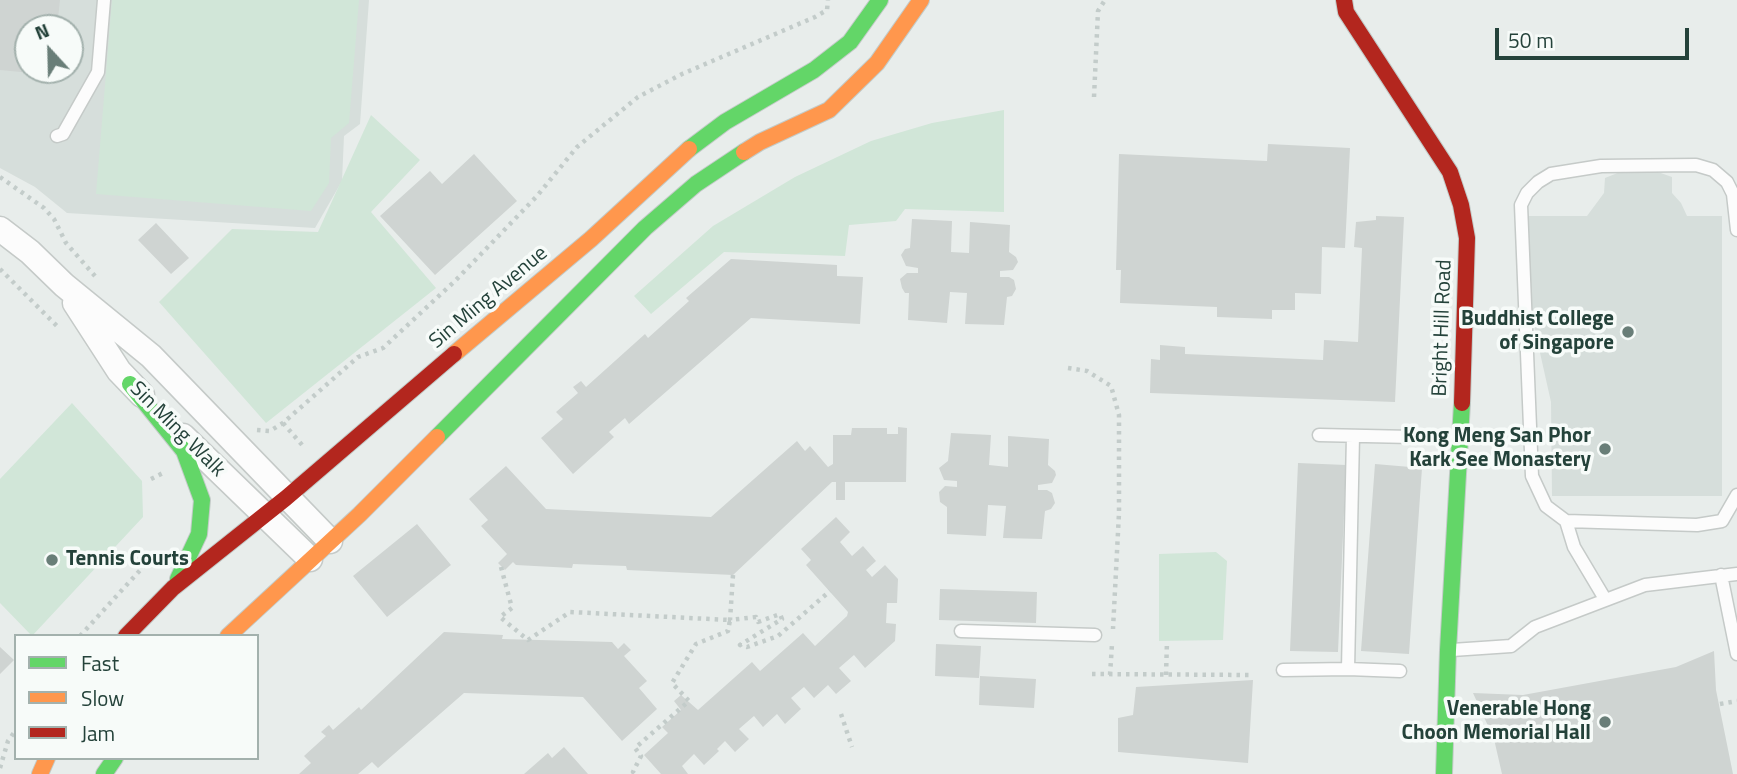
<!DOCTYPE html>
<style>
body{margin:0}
#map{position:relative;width:1737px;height:774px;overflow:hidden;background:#e8edeb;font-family:"Titillium Web",sans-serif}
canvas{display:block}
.legend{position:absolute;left:14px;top:634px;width:245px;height:126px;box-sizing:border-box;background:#f7fbf9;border:2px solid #a3b1ad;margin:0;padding:9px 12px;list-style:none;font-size:21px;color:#24423a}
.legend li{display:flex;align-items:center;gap:14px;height:35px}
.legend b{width:35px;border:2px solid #a3b1ad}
.north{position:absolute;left:14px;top:14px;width:70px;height:70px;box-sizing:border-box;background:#f7fbf9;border:2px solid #a3b1ad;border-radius:50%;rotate:338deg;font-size:19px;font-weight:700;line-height:28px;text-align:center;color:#24423a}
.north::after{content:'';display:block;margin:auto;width:24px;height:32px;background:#697e78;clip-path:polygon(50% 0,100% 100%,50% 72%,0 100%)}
.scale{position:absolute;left:1495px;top:28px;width:194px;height:32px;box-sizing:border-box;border:4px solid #24423a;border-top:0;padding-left:9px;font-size:21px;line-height:24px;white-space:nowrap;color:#24423a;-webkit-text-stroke:5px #f7fbf9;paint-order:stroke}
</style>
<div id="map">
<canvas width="1737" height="774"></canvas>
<ul class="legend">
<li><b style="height:9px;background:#63d668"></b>Fast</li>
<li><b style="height:9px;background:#ff974d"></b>Slow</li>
<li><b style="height:9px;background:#b3261e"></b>Jam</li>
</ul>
<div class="north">N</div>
<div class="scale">50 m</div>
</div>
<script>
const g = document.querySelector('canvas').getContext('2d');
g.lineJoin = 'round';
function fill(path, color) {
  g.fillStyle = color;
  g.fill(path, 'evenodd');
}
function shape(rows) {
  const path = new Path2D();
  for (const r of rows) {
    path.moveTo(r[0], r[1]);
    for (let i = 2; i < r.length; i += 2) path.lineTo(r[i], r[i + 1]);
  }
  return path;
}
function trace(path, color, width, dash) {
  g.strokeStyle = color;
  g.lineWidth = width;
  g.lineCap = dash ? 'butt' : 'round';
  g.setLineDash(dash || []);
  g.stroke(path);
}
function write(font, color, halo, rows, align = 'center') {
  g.font = font + ' "Titillium Web",sans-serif';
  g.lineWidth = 7;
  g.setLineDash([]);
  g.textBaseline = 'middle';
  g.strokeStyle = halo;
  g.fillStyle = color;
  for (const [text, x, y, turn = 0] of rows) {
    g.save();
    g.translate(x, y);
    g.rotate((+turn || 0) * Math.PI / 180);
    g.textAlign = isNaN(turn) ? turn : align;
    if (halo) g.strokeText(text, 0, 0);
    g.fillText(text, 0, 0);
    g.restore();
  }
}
fill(shape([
 [0,0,369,0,360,124,344,136,342,181,315,228,67,213,35,187,0,168],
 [28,28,70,28,70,70,28,70],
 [1655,171,1672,177,1672,193,1681,203,1687,216,1722,216,1722,496,1552,496,1551,402,1530,308,1527,216,1587,216,1604,193,1605,178,1620,172]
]), '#d6dedb');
fill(shape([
 [112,0,359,0,349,123,331,138,329,183,311,211,96,194],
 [1004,110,1004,212,905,209,896,221,849,225,845,256,724,252,651,314,634,296,713,226,795,177,871,141,932,123],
 [371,115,420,160,371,212,436,288,266,423,159,302,232,229,318,232],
 [72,403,142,481,143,517,32,636,0,603,0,479],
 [1216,552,1227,561,1223,640,1159,641,1159,554]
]), '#d1e6d8');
fill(shape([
 [0,0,60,0,57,28,28,28,28,70,53,70,52,75,0,70],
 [1268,144,1350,148,1345,248,1322,247,1321,294,1295,293,1295,310,1272,310,1272,319,1217,317,1217,307,1120,303,1121,270,1116,270,1119,154,1267,161],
 [474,154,517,201,435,275,380,216,430,171,442,184],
 [1376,216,1404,217,1395,402,1150,393,1151,359,1160,360,1160,345,1185,347,1185,354,1323,360,1324,340,1358,342,1362,248,1354,247,1356,222,1376,220],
 [912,219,952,221,951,252,969,253,970,222,1010,225,1009,252,1016,257,1018,262,1013,270,1000,271,1000,277,1009,277,1014,280,1016,289,1012,296,1007,297,1004,325,965,324,967,293,950,292,947,323,908,320,909,293,905,293,902,288,900,279,907,273,918,273,918,268,906,266,901,255,905,249,910,248],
 [156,223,189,258,171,274,138,240],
 [731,259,837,265,837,276,863,277,860,324,751,318,629,424,625,418,609,432,614,437,573,474,541,438,563,419,556,412,578,393,573,387,581,381,586,387,645,334,648,338,689,301,686,298],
 [898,427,907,428,906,482,845,482,845,500,836,500,836,482,832,482,733,575,627,570,626,566,573,564,572,568,516,565,513,562,505,570,498,563,507,554,481,526,488,520,469,499,506,466,546,509,711,517,797,441,805,451,810,446,828,467,833,464,833,435,851,435,852,428,887,428,887,434,898,434],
 [951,433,991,435,989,465,1008,467,1008,436,1049,439,1048,465,1055,471,1056,475,1052,483,1038,485,1038,490,1047,490,1052,493,1055,503,1051,509,1045,511,1042,539,1003,538,1006,506,988,505,986,536,947,534,947,507,940,502,939,492,945,486,957,487,957,481,944,480,939,468,948,461],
 [1298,463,1346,465,1338,652,1290,651],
 [1375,464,1422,468,1409,654,1361,651],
 [836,517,850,532,840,542,852,556,863,546,876,561,866,570,872,577,885,565,898,579,897,603,887,603,886,623,896,624,895,641,865,668,854,655,839,668,851,681,836,694,828,685,814,698,804,687,791,698,801,709,785,724,777,714,763,727,754,716,739,729,749,739,735,752,725,741,717,749,719,751,704,765,694,754,682,766,688,774,661,774,644,755,668,733,662,727,681,710,674,701,681,695,698,710,752,662,760,671,803,633,815,646,847,616,848,612,806,565,811,560,801,549],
 [417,524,451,565,387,617,353,576],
 [940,589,1037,592,1036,623,939,620],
 [444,632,503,635,502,639,612,642,618,649,624,643,631,650,624,656,647,681,639,688,657,709,622,741,583,697,464,693,378,768,372,762,358,774,299,774,311,763,304,756,326,736,321,732,329,725,333,730,359,707,361,710],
 [936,644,981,646,979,678,935,676],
 [0,647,14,660,0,674],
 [1714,651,1716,690,1733,774,1502,774,1494,739,1473,693,1523,695,1676,667],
 [980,676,1036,679,1034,708,979,705],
 [1253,680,1248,763,1118,752,1118,718,1133,715,1136,687],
 [564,747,588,774,524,774,548,753,552,758]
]), '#cfd4d2');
const lane = shape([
 [57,136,63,134,98,72,104,0],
 [1737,230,1733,194,1727,182,1713,170,1696,165,1601,166,1551,174,1538,182,1527,193,1521,205,1532,476,1546,506,1566,521,1697,525,1722,521,1737,495],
 [1319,435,1459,438],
 [1566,521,1574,547,1605,599],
 [1721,575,1737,654],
 [961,631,1095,635],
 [1452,650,1511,646,1535,627,1645,585,1737,574],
 [1348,669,1353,436],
 [1283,670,1348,669,1400,671]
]);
const street = shape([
 [0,229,30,252,64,285,151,356,330,541],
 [75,303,119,371,142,395],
 [183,436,310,559]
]);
const fast = shape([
 [689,149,725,122,814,70,850,42,880,0],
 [130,384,184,451,202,500,199,534,178,579],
 [437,437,645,228,696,184,744,152],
 [104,774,115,758],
 [1444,774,1448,650,1462,403]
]);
const slow = shape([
 [744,152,760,142,829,110,877,63,921,0],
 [454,354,591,239,689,149],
 [228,636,360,514,437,437],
 [40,774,47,758]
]);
const jam = shape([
 [1344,0,1346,12,1450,172,1461,205,1467,238,1462,403],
 [126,636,173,588,286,498,454,354]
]);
trace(lane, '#c5cac8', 15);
trace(street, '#c5cac8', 27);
trace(fast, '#c3cbc8', 18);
trace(slow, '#c3cbc8', 18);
trace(jam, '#c3cbc8', 18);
trace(shape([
 [1094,97,1098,11,1105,0],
 [0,177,44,208,54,219,66,243,95,276],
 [0,269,59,328],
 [1068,368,1087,371,1111,386,1119,415,1119,513,1113,629],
 [283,423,303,446],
 [257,430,270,431,283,423,358,357,383,348,456,280,537,196,577,147,638,97,682,74,815,17,827,10,828,0],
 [151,479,163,473],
 [501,567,512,608,500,617,528,640,570,612,730,620,728,631,696,644,672,683,689,701,635,748,641,756,633,772,635,774],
 [733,575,730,620,756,617,758,622,780,614,782,619,740,645,747,647,778,636,830,591],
 [80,636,154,555],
 [1092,674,1249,675],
 [1110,675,1112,644],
 [1166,675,1167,641],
 [1720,704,1737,701],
 [841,714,852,747],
 [0,768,8,741,16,730]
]), '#c3ccca', 4.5, [3.5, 5]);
trace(lane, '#fcfcfc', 12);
trace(street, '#fcfcfc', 24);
trace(fast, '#63d668', 16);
trace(slow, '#ff974d', 16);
trace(jam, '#b3261e', 16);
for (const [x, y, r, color] of [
 [1628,332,7,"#697e78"],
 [1605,449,7,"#697e78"],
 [52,560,7,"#697e78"],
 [1605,722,7,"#697e78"]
]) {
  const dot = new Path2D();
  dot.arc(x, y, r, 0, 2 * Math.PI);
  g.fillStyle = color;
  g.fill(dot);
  trace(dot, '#f7fbf9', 2.5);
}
write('21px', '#24423a', '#f7fbf9', [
 ["Sin Ming Avenue",489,298,-40],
 ["Bright Hill Road",1443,328,-88],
 ["Sin Ming Walk",177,430,45]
]);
write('bold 21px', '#24423a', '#f7fbf9', [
 ["Buddhist College",1614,320],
 ["of Singapore",1614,344],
 ["Kong Meng San Phor",1591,437],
 ["Kark See Monastery",1591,461],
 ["Tennis Courts",66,560,"left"],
 ["Venerable Hong",1591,710],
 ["Choon Memorial Hall",1591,734]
], 'right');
</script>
